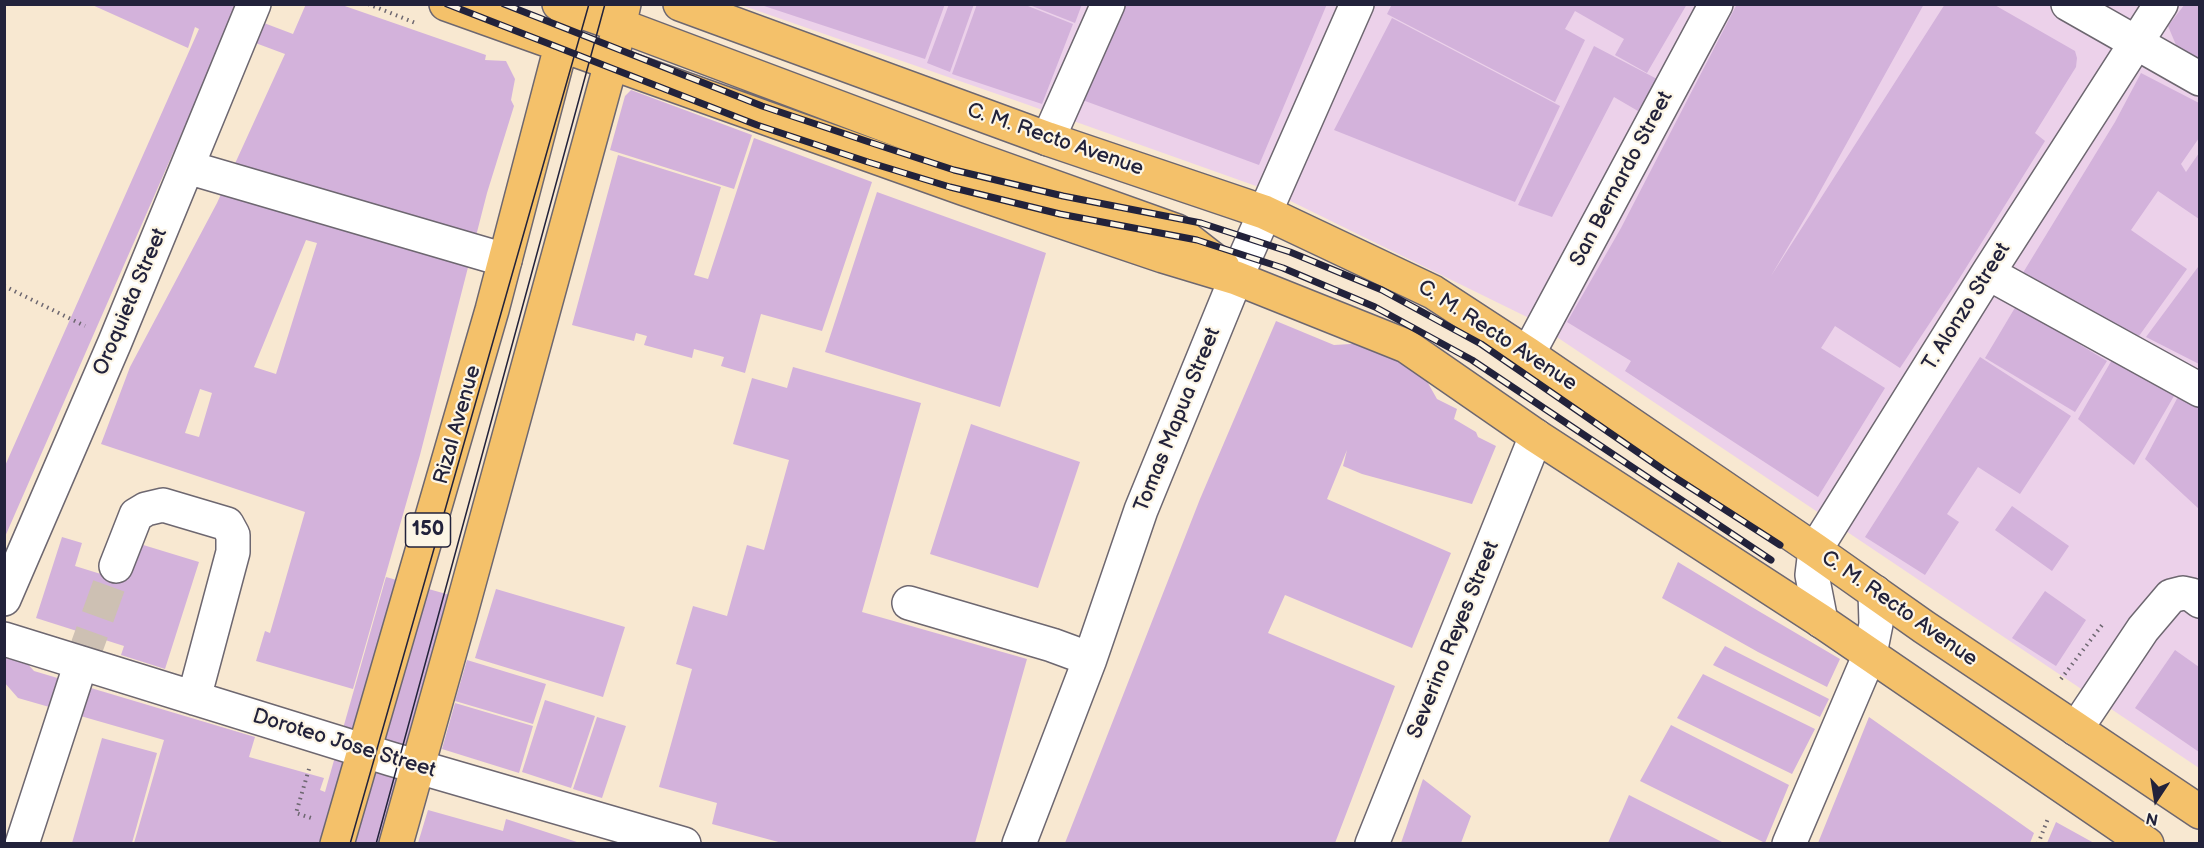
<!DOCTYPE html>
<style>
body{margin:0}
#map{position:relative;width:2204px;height:848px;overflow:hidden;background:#f8e8d1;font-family:"Balsamiq Sans",sans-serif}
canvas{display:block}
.frame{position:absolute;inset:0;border:6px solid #22223b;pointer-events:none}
.north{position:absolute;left:2126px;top:770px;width:60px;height:60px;-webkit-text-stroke:4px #fcf5e5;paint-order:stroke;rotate:192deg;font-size:16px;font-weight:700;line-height:24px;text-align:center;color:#22223b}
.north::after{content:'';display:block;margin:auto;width:21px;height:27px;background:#22223b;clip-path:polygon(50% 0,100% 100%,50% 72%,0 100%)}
</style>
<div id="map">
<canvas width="2204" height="848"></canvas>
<div class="frame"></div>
<div class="north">N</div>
</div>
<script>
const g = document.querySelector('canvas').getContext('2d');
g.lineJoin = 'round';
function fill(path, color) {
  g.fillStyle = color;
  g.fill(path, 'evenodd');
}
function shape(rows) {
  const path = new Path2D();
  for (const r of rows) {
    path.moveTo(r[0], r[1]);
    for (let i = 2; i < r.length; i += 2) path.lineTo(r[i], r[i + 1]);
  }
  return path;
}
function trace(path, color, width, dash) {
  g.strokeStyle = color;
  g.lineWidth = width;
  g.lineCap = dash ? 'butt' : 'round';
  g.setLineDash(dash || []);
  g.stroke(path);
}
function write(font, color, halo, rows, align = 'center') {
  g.font = font + ' "Balsamiq Sans",sans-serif';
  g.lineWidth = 4.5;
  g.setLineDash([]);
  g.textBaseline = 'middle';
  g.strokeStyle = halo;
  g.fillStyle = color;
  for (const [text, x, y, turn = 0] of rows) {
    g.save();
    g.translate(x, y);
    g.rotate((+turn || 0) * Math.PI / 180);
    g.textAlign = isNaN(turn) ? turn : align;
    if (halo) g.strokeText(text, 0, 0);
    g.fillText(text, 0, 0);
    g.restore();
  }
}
fill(shape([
 [741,5,2199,5,2199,768,1527,317,1270,191,1020,102]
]), '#ecd1ea');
fill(shape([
 [90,4,238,4,235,12,293,34,306,4,339,4,486,55,485,60,506,61,515,79,511,100,514,106,487,193,420,455,353,689,256,661,265,631,270,633,305,512,101,444,130,367,217,203,285,54,226,32,4,539,4,468,199,29,195,27,188,48],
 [306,240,317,243,276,374,254,367],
 [200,389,212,393,199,437,185,433],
 [758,4,945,4,925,59],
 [949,4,974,4,950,72,927,63],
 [977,4,1023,4,1073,24,1042,104,952,74],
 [1027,4,1082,4,1075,23],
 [1120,4,1327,4,1259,165,1077,98],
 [1392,4,1687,4,1647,73,1615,55,1624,39,1575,11,1565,29,1585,40,1555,102,1387,14],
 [1737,4,1924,4,1808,213,1771,276,1945,4,1993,4,2075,51,2077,58,2076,67,2035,133,2045,141,1959,279,1900,368,1835,326,1821,348,1885,388,1818,497,1625,371,1631,361,1567,322,1621,228],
 [2185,4,2199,4,2199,61,2179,52,2168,26],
 [1392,18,1560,106,1515,202,1334,130],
 [1594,46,1657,79,1638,111,1614,97,1552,217,1518,205],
 [2141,73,2199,103,2199,138,2181,164,2186,172,2199,153,2199,219,2158,191,2131,230,2187,269,2139,336,2021,276,2115,122],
 [631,90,752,135,734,189,610,150,625,96],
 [754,138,872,182,822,331,761,314,745,373,721,366,724,357,694,349,692,358,644,345,647,336,636,333,634,341,572,325,618,155,721,187,694,275,708,279],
 [877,192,1046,253,1000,407,825,352],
 [2198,267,2199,268,2199,364,2146,337],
 [2016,306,2107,361,2075,412,1985,358],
 [1276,321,1334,345,1385,342,1411,353,1437,399,1457,409,1454,419,1476,432,1478,437,1496,446,1472,504,1362,474,1343,466,1347,450,1327,499,1451,553,1412,648,1285,595,1268,633,1395,686,1335,843,1065,843,1200,499],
 [1980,357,2071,416,2020,494,1978,467,1947,514,1959,522,1925,575,1865,537],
 [2113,358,2174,396,2134,465,2078,419],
 [793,367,921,403,862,612,1027,659,975,843,782,843,712,824,717,803,659,787,692,669,676,664,693,606,727,616,747,545,764,550,789,460,733,444,752,378,787,388],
 [2180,393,2199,403,2199,509,2145,459],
 [971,424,1080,462,1038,588,930,554],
 [2012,506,2069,546,2052,571,1995,530],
 [62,537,82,543,75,566,104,575,140,544,199,562,165,669,121,655,124,646,36,618],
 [1678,562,1750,606,1840,659,1827,687,1758,652,1662,598],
 [386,577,471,601,401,843,134,843,164,740,18,698,4,682,4,637,34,671,255,737,249,757,324,778,320,790,325,792],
 [496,589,625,627,603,697,475,658],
 [2045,591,2086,620,2056,666,2012,638],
 [1725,646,1829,699,1820,717,1713,665],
 [2175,650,2199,667,2199,752,2135,708],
 [467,660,546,684,533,724,455,701],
 [1703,674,1815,729,1792,774,1677,718],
 [545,700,595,716,571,788,522,772],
 [455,703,533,726,519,773,442,749],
 [597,717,626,726,602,798,573,789],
 [1869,717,2034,833,2030,843,1818,843],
 [1671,725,1789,785,1765,843,1640,781],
 [102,738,157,753,132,843,72,843],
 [1423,779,1471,816,1461,843,1401,843],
 [1629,795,1724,843,1608,843],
 [428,810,503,831,506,819,580,843,418,843],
 [2056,822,2094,843,2047,843]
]), '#d3b2db');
trace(shape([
 [81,663,116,566]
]), '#cdc0b3', 33, [33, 16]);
const minor = shape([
 [2068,4,2200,79],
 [1048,139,1108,4],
 [187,167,505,260],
 [1988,273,2200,390],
 [1528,354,1716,4],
 [116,566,136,515,146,509,163,505,227,524,233,535,233,552,194,698],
 [4,599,115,342,254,4],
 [909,603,1052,645,1090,659],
 [1821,621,1812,575,1815,550,1988,273,2161,4],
 [4,639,391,759,684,844],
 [2076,729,2143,629,2171,596,2183,593,2192,595,2200,601],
 [22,844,81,663],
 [1019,844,1090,659,1141,510,1236,278,1357,4],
 [1372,844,1536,436],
 [1789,844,1870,654,1876,624,1875,592]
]);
const major = shape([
 [446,4,965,189,1163,256,1236,278,1406,346,1536,436,1821,621,2147,844],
 [559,4,619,25,976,159,1177,231,1223,267],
 [680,4,1048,139,1264,212,1433,292,1528,354,1815,550,1924,627,2200,812],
 [337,844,492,310,572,4],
 [396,844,460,616,611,63,624,4]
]);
trace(minor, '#6d6770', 36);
trace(major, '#6d6770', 36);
trace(shape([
 [368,4,418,24],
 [4,286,85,326],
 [2061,679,2102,625],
 [309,769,296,813,311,818],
 [2038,844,2049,816]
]), '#6d6770', 4, [1.5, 4.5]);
trace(minor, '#fff', 33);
trace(major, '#f4c16a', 33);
trace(shape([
 [350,844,589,4],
 [376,844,605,4]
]), '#22223b', 1.5);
const rail = shape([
 [447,4,757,125,868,162,950,187,1060,214,1197,240,1283,268,1375,307,1472,360,1771,560],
 [504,4,762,106,875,144,954,170,1063,196,1201,223,1290,252,1382,290,1481,344,1668,473,1780,545]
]);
trace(rail, '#22223b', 7);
trace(rail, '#fcf5e5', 4.5, [14]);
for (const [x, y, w] of [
 [428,530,45]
]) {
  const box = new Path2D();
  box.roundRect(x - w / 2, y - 17, w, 34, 4.5);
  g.fillStyle = '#fcf5e5';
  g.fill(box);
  trace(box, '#22223b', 1.5);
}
write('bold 20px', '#22223b', null, [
 ["150",428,530]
]);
write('21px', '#22223b', '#fcf5e5', [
 ["C. M. Recto Avenue",1055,140,19],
 ["San Bernardo Street",1622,179,-62],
 ["Oroquieta Street",131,302,-67],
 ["T. Alonzo Street",1967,307,-58],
 ["C. M. Recto Avenue",1497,336,33],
 ["Tomas Mapua Street",1178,420,-68],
 ["Rizal Avenue",458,425,-74],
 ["C. M. Recto Avenue",1899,609,35],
 ["Severino Reyes Street",1454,640,-68],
 ["Doroteo Jose Street",344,744,17]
]);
</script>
